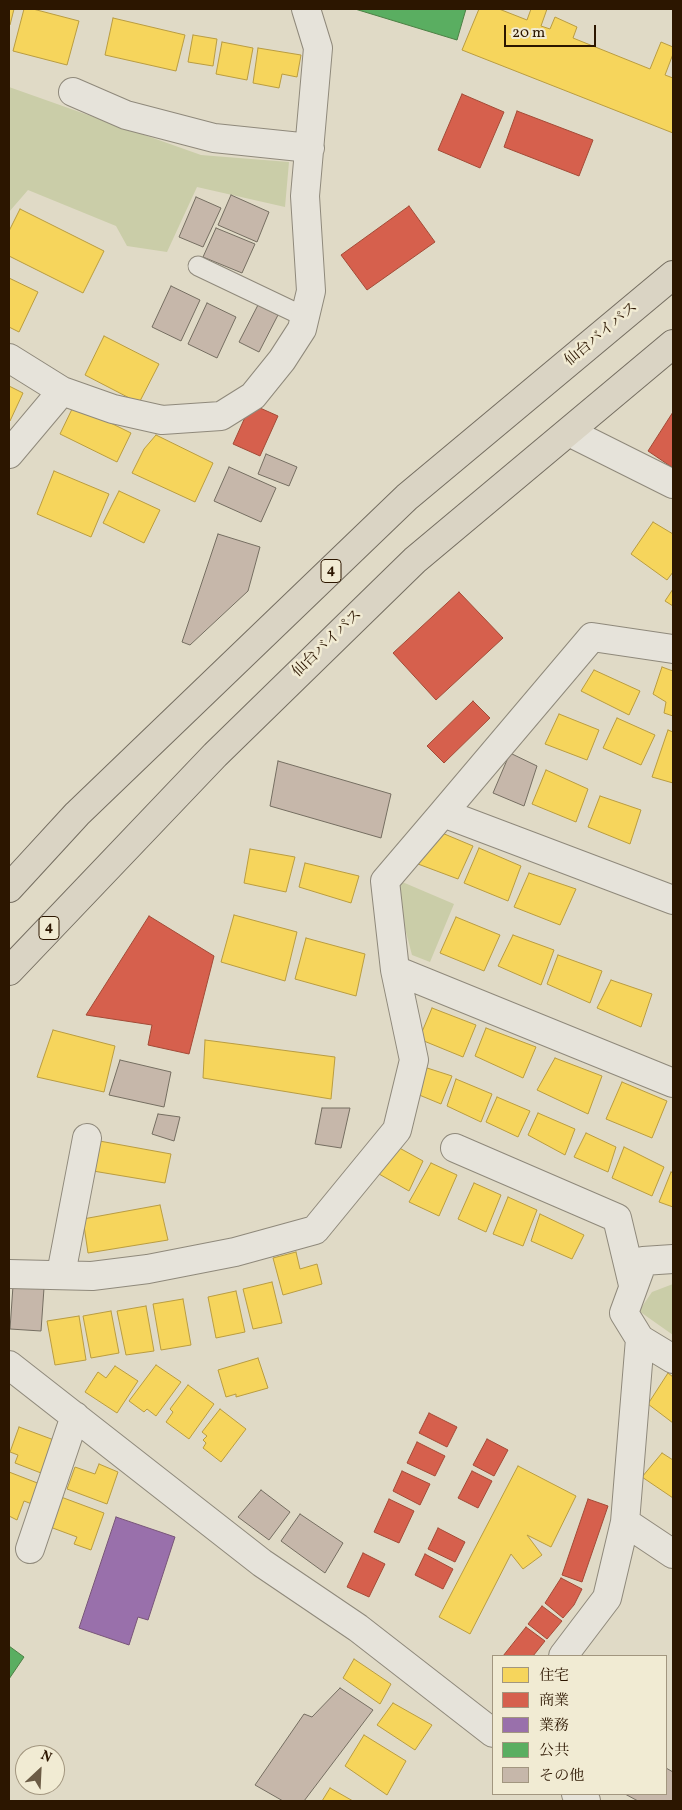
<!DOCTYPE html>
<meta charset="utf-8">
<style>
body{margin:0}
#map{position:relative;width:682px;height:1810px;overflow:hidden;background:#e0dac6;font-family:Vollkorn,"Noto Serif JP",serif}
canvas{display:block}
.frame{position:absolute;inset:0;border:10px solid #2c1600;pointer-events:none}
.legend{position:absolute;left:492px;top:1655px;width:175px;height:140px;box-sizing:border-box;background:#f1ebd3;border:1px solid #a2967f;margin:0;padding:6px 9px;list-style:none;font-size:15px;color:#2c1600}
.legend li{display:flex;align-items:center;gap:10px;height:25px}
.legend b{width:25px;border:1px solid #a2967f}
.north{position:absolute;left:15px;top:1745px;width:50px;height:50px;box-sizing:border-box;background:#f1ebd3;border:1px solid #a2967f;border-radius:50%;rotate:25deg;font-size:14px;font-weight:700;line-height:20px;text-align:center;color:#2c1600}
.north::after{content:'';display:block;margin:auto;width:18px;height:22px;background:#6b5b45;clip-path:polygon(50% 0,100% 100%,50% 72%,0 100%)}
.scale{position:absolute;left:504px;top:25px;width:92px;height:22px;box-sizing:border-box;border:2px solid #2c1600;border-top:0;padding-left:6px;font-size:15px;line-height:18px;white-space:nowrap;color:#2c1600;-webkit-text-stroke:4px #f1ebd3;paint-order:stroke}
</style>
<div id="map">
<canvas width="682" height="1810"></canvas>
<div class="frame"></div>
<ul class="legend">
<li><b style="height:14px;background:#f6d55c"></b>住宅</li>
<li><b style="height:14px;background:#d6604d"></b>商業</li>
<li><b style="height:14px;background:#9970ab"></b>業務</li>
<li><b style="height:14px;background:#5aae61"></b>公共</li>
<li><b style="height:14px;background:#c6b7aa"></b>その他</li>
</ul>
<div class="north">N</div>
<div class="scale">20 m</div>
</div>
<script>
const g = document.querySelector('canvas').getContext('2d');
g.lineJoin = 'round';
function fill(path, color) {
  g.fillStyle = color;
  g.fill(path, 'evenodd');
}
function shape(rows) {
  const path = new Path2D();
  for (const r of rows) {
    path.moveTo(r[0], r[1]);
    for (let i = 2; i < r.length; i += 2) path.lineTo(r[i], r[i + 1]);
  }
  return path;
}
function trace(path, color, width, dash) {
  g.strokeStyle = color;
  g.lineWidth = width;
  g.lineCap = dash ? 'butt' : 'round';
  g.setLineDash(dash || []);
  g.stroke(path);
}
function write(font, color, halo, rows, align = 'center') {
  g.font = font + ' Vollkorn,"Noto Serif JP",serif';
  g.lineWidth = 5;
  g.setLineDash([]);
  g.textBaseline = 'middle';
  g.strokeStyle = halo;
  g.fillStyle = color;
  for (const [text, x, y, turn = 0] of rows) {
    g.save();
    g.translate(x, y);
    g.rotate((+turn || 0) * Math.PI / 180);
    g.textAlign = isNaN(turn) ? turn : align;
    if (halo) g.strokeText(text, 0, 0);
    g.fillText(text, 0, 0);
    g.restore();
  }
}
fill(shape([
 [9,87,201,155,289,162,285,207,197,187,167,252,127,246,116,226,28,190,9,212],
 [400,881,454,904,430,962,412,955,396,894],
 [673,1284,673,1335,639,1311,652,1292]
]), '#cacda8');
const homes = shape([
 [9,9,14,9,10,25,9,25,9,9],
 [24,9,33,9,79,21,67,65,13,51,24,9],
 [479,9,499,9,527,20,531,9,547,9,541,26,550,29,555,17,577,27,573,38,650,69,661,42,673,47,673,54,665,75,673,78,673,133,462,50,479,9],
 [113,18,185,35,176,71,105,55,113,18],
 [193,35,217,39,213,66,188,62,193,35],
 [222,42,253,48,247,80,216,74,222,42],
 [258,48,301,55,297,77,282,74,279,88,253,83,258,48],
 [20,209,104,251,83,293,9,256,9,231,20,209],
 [9,278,38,292,19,332,9,327,9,278],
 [104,336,159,364,139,403,85,375,104,336],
 [9,386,23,393,10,421,9,420,9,386],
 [74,405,131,433,117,462,60,434,74,405],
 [156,435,213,463,195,502,132,473,144,449,156,435],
 [54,471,109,494,91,537,37,514,54,471],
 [119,491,160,510,144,543,103,523,119,491],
 [653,522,673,534,673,572,667,580,631,554,653,522],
 [673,589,673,606,665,601,673,589],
 [662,667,673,671,673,716,664,713,666,702,653,694,662,667],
 [594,670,640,691,629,715,581,691,594,670],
 [559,714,599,730,587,760,545,744,559,714],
 [617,718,655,735,641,765,603,748,617,718],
 [668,730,673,732,673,783,652,777,668,730],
 [546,770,588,789,576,822,532,804,546,770],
 [600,796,641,810,630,844,588,827,600,796],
 [442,833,473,846,458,879,418,864,428,841,442,833],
 [479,848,521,866,508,901,464,883,479,848],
 [250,849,295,857,286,892,244,883,250,849],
 [305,863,359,876,351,903,299,887,305,863],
 [529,873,576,889,560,925,514,907,529,873],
 [234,915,297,932,285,981,221,962,234,915],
 [456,917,500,935,484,971,440,953,456,917],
 [513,935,554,950,541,985,498,966,513,935],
 [306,938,365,954,356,996,295,979,306,938],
 [558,955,602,971,590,1003,547,984,558,955],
 [611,980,652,994,641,1027,597,1008,611,980],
 [432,1008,476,1025,463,1057,419,1039,432,1008],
 [486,1028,536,1047,523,1078,475,1056,486,1028],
 [53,1030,115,1046,104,1092,37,1077,53,1030],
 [205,1040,335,1057,331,1099,203,1078,205,1040],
 [555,1058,602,1076,588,1114,537,1090,555,1058],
 [424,1067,452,1076,441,1104,412,1092,424,1067],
 [456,1079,492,1094,481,1122,447,1106,456,1079],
 [622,1082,667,1101,652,1138,606,1119,622,1082],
 [497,1097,530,1111,518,1137,486,1122,497,1097],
 [538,1113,575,1129,565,1155,528,1135,538,1113],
 [586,1133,616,1147,608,1172,574,1157,586,1133],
 [94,1140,171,1154,165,1183,87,1170,94,1140],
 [394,1145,423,1161,409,1191,379,1174,394,1145],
 [624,1147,664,1167,652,1196,612,1178,624,1147],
 [431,1163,457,1175,439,1216,409,1202,431,1163],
 [671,1172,673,1173,673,1207,659,1202,671,1172],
 [474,1183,501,1195,486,1232,458,1219,474,1183],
 [508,1197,537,1210,523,1246,493,1234,508,1197],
 [160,1205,168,1240,88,1253,83,1219,160,1205],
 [540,1214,584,1235,572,1259,531,1241,540,1214],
 [296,1252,300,1269,317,1264,322,1284,283,1295,273,1258,296,1252],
 [272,1282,282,1323,253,1329,243,1289,272,1282],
 [236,1291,245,1332,216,1338,208,1297,236,1291],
 [183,1299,191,1345,161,1350,153,1304,183,1299],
 [146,1306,154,1351,126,1355,117,1311,146,1306],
 [111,1311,119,1353,91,1358,83,1316,111,1311],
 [79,1316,86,1360,55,1365,47,1321,79,1316],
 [258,1358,268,1388,236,1397,236,1394,226,1397,218,1370,258,1358],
 [156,1365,181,1382,156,1416,147,1409,144,1412,129,1401,156,1365],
 [115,1366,138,1381,117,1413,85,1392,98,1372,106,1378,115,1366],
 [668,1373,673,1377,673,1423,648,1404,668,1373],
 [188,1385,214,1404,189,1439,166,1422,173,1412,170,1409,188,1385],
 [220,1409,246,1429,221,1462,203,1448,206,1443,203,1440,207,1436,202,1432,220,1409],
 [19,1427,54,1440,41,1473,15,1463,18,1455,10,1452,19,1427],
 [662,1453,673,1460,673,1498,642,1477,662,1453],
 [99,1464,118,1472,107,1504,67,1489,75,1467,95,1474,99,1464],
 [518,1466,576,1496,551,1547,527,1535,542,1555,523,1569,511,1554,470,1634,439,1617,518,1466],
 [9,1472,40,1484,32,1504,24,1501,17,1520,9,1516,9,1472],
 [61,1497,104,1513,91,1550,74,1544,77,1537,50,1527,61,1497],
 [354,1659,391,1684,380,1704,343,1678,354,1659],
 [393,1703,432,1725,415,1750,377,1725,393,1703],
 [364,1735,406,1761,387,1795,345,1766,364,1735],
 [330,1788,353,1801,322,1801,330,1788]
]);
fill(homes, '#f6d55c');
trace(homes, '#b99c40', 1);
const shops = shape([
 [462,94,504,112,480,168,438,150,462,94],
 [517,111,593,140,579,176,504,147,517,111],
 [409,206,435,242,367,290,341,255,409,206],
 [251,404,278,416,260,456,233,444,251,404],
 [673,412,673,468,648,451,673,412],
 [459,592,503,638,436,700,393,653,459,592],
 [473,701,490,718,444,763,427,746,473,701],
 [149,916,214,956,189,1054,148,1045,152,1025,86,1015,149,916],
 [429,1413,457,1427,447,1447,419,1433,429,1413],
 [487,1439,508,1450,494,1476,473,1465,487,1439],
 [417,1442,445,1456,435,1476,407,1463,417,1442],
 [402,1471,430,1484,420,1505,393,1491,402,1471],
 [472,1471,492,1481,478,1508,458,1498,472,1471],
 [389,1499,414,1511,399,1543,374,1532,389,1499],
 [588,1499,608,1506,582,1582,562,1575,588,1499],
 [438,1528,465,1542,455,1562,428,1549,438,1528],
 [363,1553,385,1564,369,1597,347,1587,363,1553],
 [425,1554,453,1569,443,1589,415,1575,425,1554],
 [561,1578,582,1589,574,1605,563,1618,545,1603,561,1578],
 [542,1606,562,1621,547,1639,528,1624,542,1606],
 [526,1627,545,1641,533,1656,503,1656,526,1627]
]);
fill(shops, '#d6604d');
trace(shops, '#a34a36', 1);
const offices = shape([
 [116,1517,175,1537,148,1620,138,1617,129,1645,79,1628,116,1517]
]);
fill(offices, '#9970ab');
trace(offices, '#785578', 1);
const public = shape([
 [355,9,466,9,457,40,355,9],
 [9,1646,24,1657,9,1679,9,1646]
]);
fill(public, '#5aae61');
trace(public, '#4c8044', 1);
const building = shape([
 [231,195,269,212,257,242,218,225,231,195],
 [196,197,221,208,203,247,179,237,196,197],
 [216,228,255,244,242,273,203,257,216,228],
 [171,286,200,300,181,341,152,327,171,286],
 [207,303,236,317,217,358,188,344,207,303],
 [258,305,278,315,259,352,239,342,258,305],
 [266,454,297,467,289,486,258,474,266,454],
 [229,467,276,488,261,522,214,501,229,467],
 [218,534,260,547,248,591,190,645,182,642,218,534],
 [510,753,537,766,524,806,493,793,510,753],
 [278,761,391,794,381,838,270,806,278,761],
 [120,1060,171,1072,164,1107,109,1095,120,1060],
 [322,1108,350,1108,341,1148,315,1144,322,1108],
 [158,1114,180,1117,174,1141,152,1134,158,1114],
 [13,1286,44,1288,41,1331,10,1329,13,1286],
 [261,1490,290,1512,269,1540,238,1517,261,1490],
 [300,1514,343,1543,325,1573,281,1541,300,1514],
 [340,1688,373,1710,304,1801,283,1801,255,1785,304,1714,312,1717,340,1688],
 [666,1768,673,1772,673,1801,638,1801,625,1794,666,1794,666,1768]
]);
fill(building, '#c6b7aa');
trace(building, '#756e61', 1);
const lane = shape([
 [198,266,305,317]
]);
const street = shape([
 [73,92,126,115,214,138,310,148],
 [9,358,62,391],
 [569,432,673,484],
 [9,454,62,391,113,409,162,420,221,416,253,396,282,360,302,329,311,291,305,196,318,48,306,9],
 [443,813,592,637,673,649],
 [673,900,443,813,385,881,395,970,673,1083],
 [455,1148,617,1218,633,1285],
 [9,1274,92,1276,148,1269,235,1252,315,1230,397,1130,414,1060,395,970],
 [61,1274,87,1138],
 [640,1339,673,1359],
 [9,1365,262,1563,358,1628,493,1733],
 [625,1522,673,1554],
 [30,1549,75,1416],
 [563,1656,607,1598,625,1522,640,1339,624,1313,643,1261,673,1259],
 [576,1794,586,1801]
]);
const highway = shape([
 [9,888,77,814,407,497,673,275],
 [9,971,215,755,415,560,673,344]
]);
trace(lane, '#8f897b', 21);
trace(street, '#8f897b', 30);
trace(highway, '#756e61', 30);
trace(lane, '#e6e3da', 19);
trace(street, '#e6e3da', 28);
trace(highway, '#dad4c4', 28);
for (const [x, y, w] of [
 [331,571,20],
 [49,928,20]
]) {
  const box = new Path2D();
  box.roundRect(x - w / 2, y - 11.5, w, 23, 4);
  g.fillStyle = '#f1ebd3';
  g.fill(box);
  trace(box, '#2c1600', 1);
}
write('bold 14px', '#2c1600', null, [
 ["4",331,571],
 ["4",49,928]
]);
write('15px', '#2c1600', '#f1ebd3', [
 ["仙台バイパス",602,335,-40],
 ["仙台バイパス",328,644,-44]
]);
</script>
